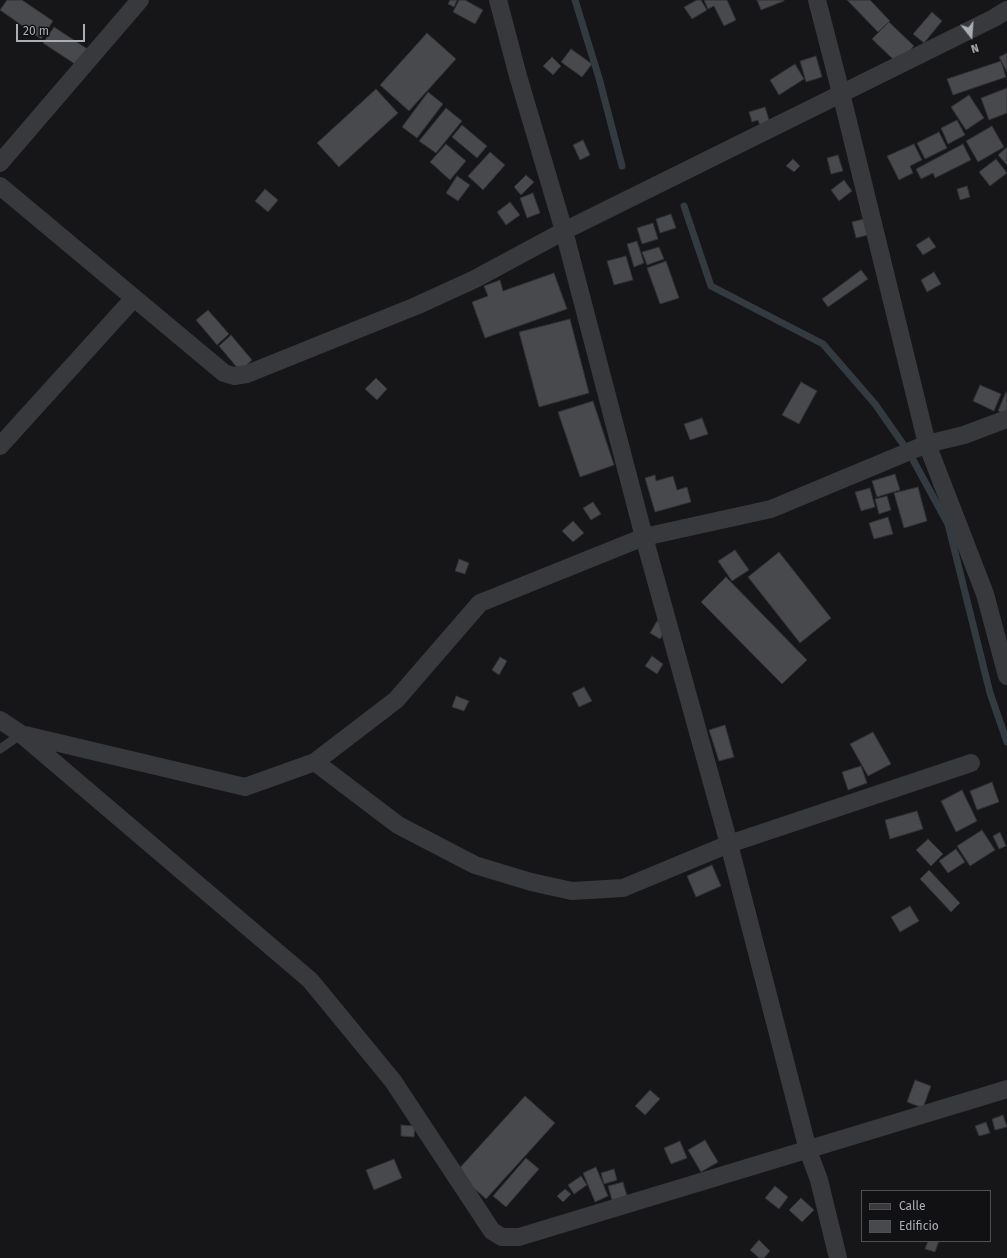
<!DOCTYPE html>
<style>
body{margin:0}
#map{position:relative;width:1007px;height:1258px;overflow:hidden;background:#161618;font-family:"Fira Sans",sans-serif}
canvas{display:block}
.legend{position:absolute;left:861px;top:1190px;width:130px;height:52px;box-sizing:border-box;background:#111113;border:1px solid #4e5054;margin:0;padding:5px 7px;list-style:none;font-size:12px;color:#aaaeb6}
.legend li{display:flex;align-items:center;gap:8px;height:20px}
.legend b{width:20px;border:1px solid #4e5054}
.north{position:absolute;left:951px;top:16px;width:40px;height:40px;-webkit-text-stroke:3px #111113;paint-order:stroke;rotate:163deg;font-size:11px;font-weight:700;line-height:16px;text-align:center;color:#aaaeb6}
.north::after{content:'';display:block;margin:auto;width:14px;height:18px;background:#aaaeb6;clip-path:polygon(50% 0,100% 100%,50% 72%,0 100%)}
.scale{position:absolute;left:16px;top:24px;width:69px;height:18px;box-sizing:border-box;border:2px solid #aaaeb6;border-top:0;padding-left:5px;font-size:12px;line-height:14px;white-space:nowrap;color:#aaaeb6;-webkit-text-stroke:3px #111113;paint-order:stroke}
</style>
<div id="map">
<canvas width="1007" height="1258"></canvas>
<ul class="legend">
<li><b style="height:5px;background:#38393c"></b>Calle</li>
<li><b style="height:11px;background:#48494d"></b>Edificio</li>
</ul>
<div class="north">N</div>
<div class="scale">20 m</div>
</div>
<script>
const g = document.querySelector('canvas').getContext('2d');
g.lineJoin = 'round';
function shape(rows) {
  const path = new Path2D();
  for (const r of rows) {
    path.moveTo(r[0], r[1]);
    for (let i = 2; i < r.length; i += 2) path.lineTo(r[i], r[i + 1]);
  }
  return path;
}
function trace(path, color, width, dash) {
  g.strokeStyle = color;
  g.lineWidth = width;
  g.lineCap = dash ? 'butt' : 'round';
  g.setLineDash(dash || []);
  g.stroke(path);
}
function fill(path, color) {
  g.fillStyle = color;
  g.fill(path, 'evenodd');
}
trace(shape([
 [575,0,599,78,622,166],
 [684,206,711,286,823,344,875,404,903,444],
 [912,458,948,524,990,693,1007,742]
]), '#333b41', 7);
const building = shape([
 [7,0,22,0,53,21,41,39,0,10,7,0],
 [450,0,457,0,454,7,448,4,450,0],
 [459,0,465,0,483,10,475,24,453,12,459,0],
 [697,0,701,0,707,10,692,19,684,7,697,0],
 [704,0,727,0,736,20,724,26,714,6,708,9,704,0],
 [757,0,784,0,784,1,761,10,757,0],
 [847,0,870,0,890,21,878,32,847,0],
 [932,12,942,21,924,43,913,34,932,12],
 [889,22,914,46,897,63,872,39,889,22],
 [54,27,89,50,78,66,43,43,54,27],
 [427,33,456,59,409,111,380,85,427,33],
 [571,49,592,64,582,77,561,62,571,49],
 [1007,53,1007,72,999,57,1007,53],
 [816,56,822,77,806,82,800,61,816,56],
 [552,57,561,66,553,75,543,66,552,57],
 [1001,61,1006,77,953,95,947,79,1001,61],
 [795,64,804,79,779,95,770,80,795,64],
 [1007,88,1007,113,989,120,981,98,1007,88],
 [376,89,398,113,339,167,317,143,376,89],
 [428,92,443,104,417,138,402,127,428,92],
 [969,95,984,118,966,130,951,107,969,95],
 [765,107,770,123,760,126,758,120,752,122,749,112,765,107],
 [446,108,462,121,436,153,419,141,446,108],
 [957,120,965,135,948,144,941,128,957,120],
 [462,125,487,146,477,158,452,137,462,125],
 [992,126,1004,147,978,162,966,141,992,126],
 [939,132,947,148,925,159,917,143,939,132],
 [583,140,590,155,580,160,573,145,583,140],
 [446,144,466,161,450,180,430,162,446,144],
 [914,144,922,160,910,166,913,173,899,180,887,156,914,144],
 [963,144,971,160,935,178,933,173,921,179,916,169,963,144],
 [1007,147,1007,165,998,155,1007,147],
 [490,152,505,165,483,190,468,176,490,152],
 [838,155,843,171,831,174,827,158,838,155],
 [793,159,800,166,794,172,786,166,793,159],
 [996,159,1007,173,990,186,979,172,996,159],
 [526,175,534,182,521,195,514,187,526,175],
 [457,176,470,185,458,201,446,193,457,176],
 [844,180,852,191,839,201,831,190,844,180],
 [967,186,970,197,960,200,957,189,967,186],
 [265,189,278,200,268,212,255,201,265,189],
 [533,193,540,213,527,218,520,198,533,193],
 [510,202,520,215,506,225,497,212,510,202],
 [671,214,676,228,660,233,656,219,671,214],
 [868,218,872,234,856,238,852,222,868,218],
 [653,223,658,239,642,244,637,228,653,223],
 [929,237,936,247,923,255,916,245,929,237],
 [637,241,644,263,634,267,627,244,637,241],
 [659,247,664,259,647,265,642,252,659,247],
 [626,256,633,280,614,285,607,261,626,256],
 [666,261,679,298,660,304,647,268,666,261],
 [861,270,868,279,828,307,822,299,861,270],
 [934,272,941,284,927,292,921,280,934,272],
 [554,273,567,309,485,338,472,302,488,296,484,286,500,280,503,291,554,273],
 [208,310,229,334,217,345,196,320,208,310],
 [570,319,589,393,539,407,519,332,570,319],
 [231,335,252,360,240,371,219,346,231,335],
 [376,378,387,389,377,400,365,389,376,378],
 [801,382,817,391,799,424,782,415,801,382],
 [980,385,1001,394,994,411,973,401,980,385],
 [1006,392,1007,393,1007,415,998,411,1006,392],
 [593,401,614,465,580,477,558,412,593,401],
 [702,418,708,434,690,440,684,424,702,418],
 [895,474,900,490,877,497,872,481,895,474],
 [655,475,656,481,673,476,677,490,687,487,691,502,655,512,645,478,655,475],
 [918,487,927,521,904,528,894,493,918,487],
 [870,488,875,507,861,511,855,492,870,488],
 [887,496,891,510,879,514,875,499,887,496],
 [593,502,601,514,591,520,583,508,593,502],
 [888,517,893,534,874,539,869,523,888,517],
 [573,521,584,533,573,542,562,531,573,521],
 [735,550,749,570,732,581,718,561,735,550],
 [779,552,831,618,800,643,748,577,779,552],
 [459,559,469,563,465,574,455,571,459,559],
 [726,577,807,660,782,684,701,602,726,577],
 [657,621,667,627,660,639,650,633,657,621],
 [652,656,663,664,657,674,645,666,652,656],
 [500,657,507,661,499,675,492,670,500,657],
 [584,687,592,701,579,707,572,693,584,687],
 [456,696,469,701,464,711,452,707,456,696],
 [725,725,734,757,719,761,709,730,725,725],
 [873,732,891,764,868,776,850,744,873,732],
 [861,766,867,783,848,790,842,772,861,766],
 [992,782,999,802,977,810,970,791,992,782],
 [962,790,977,821,956,832,941,801,962,790],
 [917,811,923,829,890,839,885,820,917,811],
 [982,830,995,850,970,866,957,846,982,830],
 [1000,832,1006,846,999,849,993,836,1000,832],
 [928,839,943,854,931,866,916,850,928,839],
 [956,849,965,862,948,873,939,861,956,849],
 [712,865,721,886,696,897,687,876,712,865],
 [929,870,960,903,951,912,920,879,929,870],
 [910,906,919,921,900,932,891,917,910,906],
 [915,1080,931,1086,923,1108,907,1102,915,1080],
 [650,1090,660,1099,645,1115,635,1106,650,1090],
 [525,1096,555,1123,486,1199,456,1172,525,1096],
 [1003,1115,1007,1127,995,1130,992,1119,1003,1115],
 [986,1122,990,1133,979,1136,975,1126,986,1122],
 [401,1125,415,1126,414,1137,401,1136,401,1125],
 [705,1140,718,1162,701,1172,688,1150,705,1140],
 [680,1141,687,1158,671,1164,664,1148,680,1141],
 [526,1158,539,1169,506,1207,493,1196,526,1158],
 [394,1159,402,1178,374,1190,366,1170,394,1159],
 [596,1167,608,1196,595,1202,583,1173,596,1167],
 [614,1169,617,1180,604,1184,601,1173,614,1169],
 [581,1176,587,1185,574,1194,568,1185,581,1176],
 [623,1182,627,1196,612,1200,608,1186,623,1182],
 [775,1186,788,1197,779,1209,765,1198,775,1186],
 [565,1189,571,1194,563,1202,557,1196,565,1189],
 [801,1198,814,1210,802,1222,789,1210,801,1198],
 [759,1240,770,1251,764,1258,759,1258,750,1250,759,1240],
 [928,1241,939,1241,935,1252,925,1249,928,1241]
]);
fill(building, '#48494d');
trace(building, '#303134', 1);
trace(shape([
 [0,749,21,734]
]), '#38393c', 9);
trace(shape([
 [498,0,518,76,564,231,644,537,729,844,808,1150,819,1180,838,1258],
 [817,0,841,93,927,444,985,594,1007,676],
 [0,163,140,0],
 [0,186,224,373,234,376,247,374,416,306,475,279,564,231,994,18,1007,10],
 [0,446,134,298],
 [0,720,21,734,310,980,393,1081,492,1231,502,1237,519,1237,1007,1089],
 [25,735,245,787,315,762,396,700,480,603,644,537,771,509,927,444,964,435,1007,419],
 [315,762,398,825,475,865,531,882,572,891,623,888,729,844,971,763]
]), '#38393c', 18);
</script>
